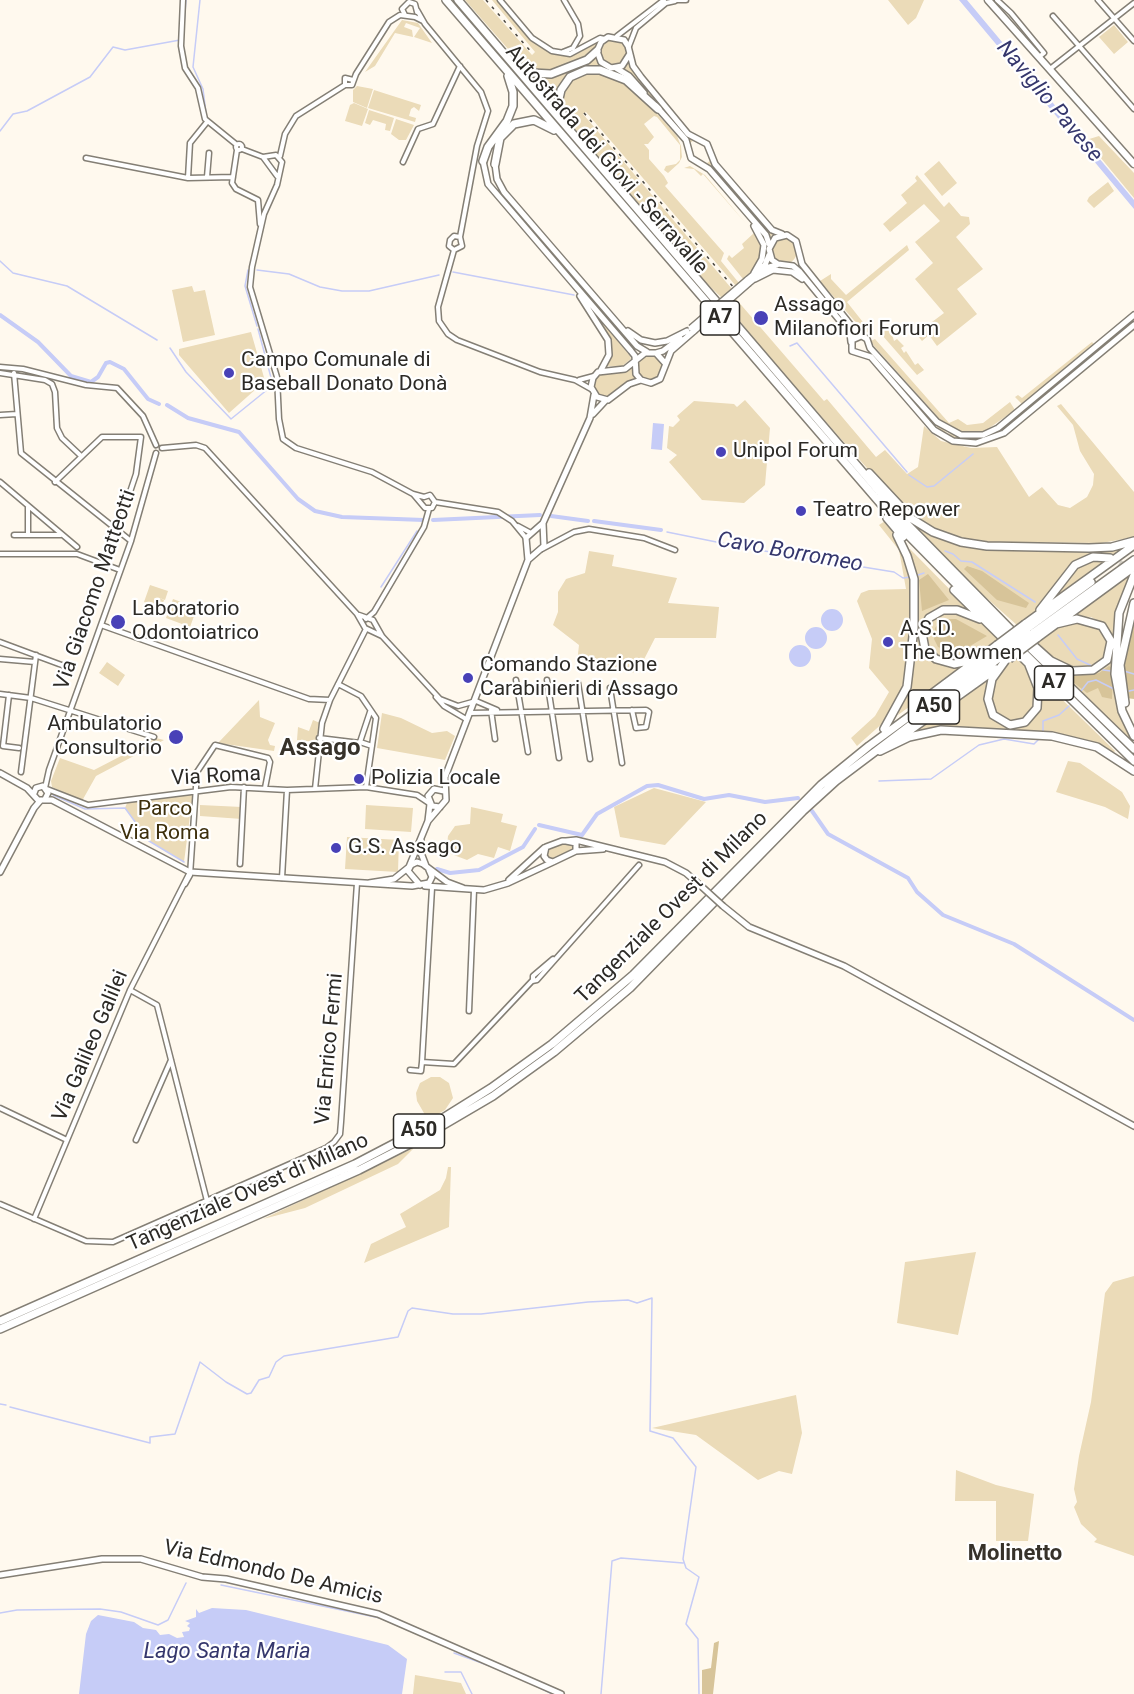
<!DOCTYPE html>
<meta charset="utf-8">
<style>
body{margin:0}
canvas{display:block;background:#fff9ee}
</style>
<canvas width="1134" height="1694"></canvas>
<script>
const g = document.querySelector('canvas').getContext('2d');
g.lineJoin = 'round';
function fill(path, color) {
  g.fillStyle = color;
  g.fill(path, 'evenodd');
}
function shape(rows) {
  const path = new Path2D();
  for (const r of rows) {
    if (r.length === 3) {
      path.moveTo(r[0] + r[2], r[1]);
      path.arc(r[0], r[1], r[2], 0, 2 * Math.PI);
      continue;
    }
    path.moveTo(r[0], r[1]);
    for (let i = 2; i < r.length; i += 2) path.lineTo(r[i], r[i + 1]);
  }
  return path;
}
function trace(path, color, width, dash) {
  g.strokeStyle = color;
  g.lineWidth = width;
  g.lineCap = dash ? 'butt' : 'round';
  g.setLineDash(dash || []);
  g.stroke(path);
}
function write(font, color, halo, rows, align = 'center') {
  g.font = font + ' Roboto,sans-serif';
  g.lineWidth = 4.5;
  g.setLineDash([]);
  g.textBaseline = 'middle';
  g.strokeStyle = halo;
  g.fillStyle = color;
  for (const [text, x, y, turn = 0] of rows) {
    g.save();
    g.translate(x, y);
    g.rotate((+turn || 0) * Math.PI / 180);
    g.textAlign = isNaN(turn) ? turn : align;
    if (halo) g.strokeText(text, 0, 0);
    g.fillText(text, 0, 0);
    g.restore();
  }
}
fill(shape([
 [465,0,483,0,532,55,535,52,492,0,498,0,531,40,550,52,577,54,601,40,588,57,559,70,540,73,523,66],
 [888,0,924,0,916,18,908,25],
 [402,20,418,23,432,43,414,37,420,28,406,23,404,27,412,30,413,37,395,33,375,66,365,72],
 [1114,25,1128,42,1114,54,1099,37],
 [613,53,13],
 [595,56,602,66,623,74,633,83,602,68,569,76,556,109,528,76,537,76],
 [629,62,633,72,693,141,690,143,634,79,620,69],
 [586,72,608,74,635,89,677,136,681,146,682,157,679,163,668,173,664,170,666,166,676,164,680,160,680,145,657,117,654,116,644,124,654,137,648,144,644,144,649,150,649,159,664,176,668,183,665,186,724,253,721,261,739,283,736,286,586,112,583,114,732,289,722,298,701,278,563,115,560,96,572,77],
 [357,86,373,89,367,108,353,102,353,90],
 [374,90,421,105,419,111,414,107,411,109,409,116,416,118,415,122,368,108],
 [354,103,368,109,362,126,345,121,350,105],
 [369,110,394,118,390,131,385,130,386,124,373,120,370,125,365,123],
 [396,119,414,125,406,140,399,140,391,134],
 [1099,136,1134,173,1134,198,1086,140],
 [710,161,773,234,770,237,707,163],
 [939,161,957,183,942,196,924,174],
 [690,166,705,175,758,238,763,236,765,239,763,263,743,279,727,259,729,255,732,258,744,248,742,244,754,233,703,174,701,176,694,169,684,168],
 [917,175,944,207,949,202,961,216,969,217,970,224,956,237,983,269,957,289,977,314,937,346,929,335,922,341,916,334,944,313,915,279,933,263,915,242,940,221,924,204,890,232,883,224,907,203,901,195,917,181,915,178],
 [1108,182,1114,191,1094,208,1087,201,1089,197],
 [784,251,13],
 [907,245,909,250,847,302,870,331,865,333,820,281,831,274,831,279,846,295],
 [192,286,194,292,205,290,215,335,183,342,172,290],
 [736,299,824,401,827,399,876,457,885,450,907,474,918,467,924,426,941,441,971,448,997,447,1029,497,1042,487,1058,505,1070,508,1087,497,1093,485,1094,474,1080,451,1073,425,1057,406,1061,404,1134,492,1134,537,1102,543,980,542,938,531,915,518,900,505,833,430,750,334,728,306],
 [589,305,630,356,631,359,621,367,606,366,611,352,610,338],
 [885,328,891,331,894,341,897,339,904,346,901,348,904,353,906,351,915,365,918,363,924,370,917,375,882,335],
 [251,332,265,381,229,413,179,355,179,349],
 [875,339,949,423,958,419,967,425,983,423,1010,402,1015,410,985,431,961,432,943,423,874,346,871,341],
 [1092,342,1094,344,1022,404,1015,397,1018,395,1022,398],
 [650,367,13],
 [632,368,635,378,609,397,602,396,595,391,594,381,601,373,620,373],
 [1041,396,1043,398,997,436,978,441,956,440,946,435,915,406,916,402,947,433,969,438,980,438,993,433],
 [745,400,770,428,765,485,744,503,702,500,669,462,677,455,667,448,669,426,673,427,680,420,677,416,694,401,734,404,737,407],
 [908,519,956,543,1124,548,1112,557,1092,555,1074,564,1036,611,1018,626,972,585],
 [885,521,900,543,912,581,913,611,904,689,885,721,857,746,851,738,875,716,889,692,869,668,872,639,857,601,861,593,869,590,906,589,899,550,879,525],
 [910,549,972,612,951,608,924,623,928,656,966,665,898,715,914,665,918,604,917,586,908,551],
 [589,551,614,555,612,566,677,578,668,603,719,607,716,638,655,638,637,673,577,663,579,645,553,625,558,612,558,592,566,579,585,573],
 [1091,559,1108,560,1047,605,1075,569],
 [1126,574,1128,579,1121,596,1115,630,1127,729,1134,744,1054,666,1079,674,1092,673,1107,664,1113,652,1114,641,1106,625,1091,617,1070,616],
 [150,585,168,591,165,600,154,596,164,600,161,609,144,602],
 [173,599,197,608,190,627,166,618],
 [948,612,979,621,1000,639,980,654,965,660,939,658,928,648,925,633,932,619],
 [1079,621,1103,629,1109,641,1107,655,1093,668,1075,669,1058,663,1034,643,1057,626],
 [1016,655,1029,669,1035,682,1035,709,1026,719,1009,722,994,712,989,700,992,683,1002,666],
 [107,662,125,675,118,686,99,673],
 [991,673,985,703,990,716,999,724,1007,727,1026,724,1033,719,1042,697,1039,677,1115,751,1113,753,1086,740,1058,734,960,727,909,735],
 [259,700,260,717,275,723,268,740,270,745,275,746,274,751,218,743],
 [382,713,401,718,432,733,447,731,455,736,445,760,377,748],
 [313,720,320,723,316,742,297,740,298,727,309,731],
 [156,738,164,740,96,776,82,801,52,787,51,781,60,758,94,770],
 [1068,761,1080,763,1122,792,1130,806,1128,819,1105,807,1056,792],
 [654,788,706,802,665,845,620,837,614,807],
 [193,793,184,862,149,841,125,808,127,803],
 [200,805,242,807,242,819,200,816],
 [366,805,413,808,411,832,365,829],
 [471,807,503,814,501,822,517,826,510,851,498,847,494,858,478,854,467,860,451,854,447,845,448,836,455,826,470,824],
 [347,837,399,840,398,872,345,869],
 [560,843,576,844,575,849,553,860,546,857,547,849],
 [431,1077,440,1077,449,1083,453,1098,445,1110,428,1120,417,1101,416,1093,420,1083],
 [414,1148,398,1164,305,1208,263,1219],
 [448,1167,451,1167,449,1227,364,1263,371,1244,406,1227,400,1214,440,1190,446,1178],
 [976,1252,958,1335,897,1323,905,1262],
 [1134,1276,1134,1556,1094,1542,1097,1539,1081,1524,1074,1507,1077,1502,1074,1489,1079,1456,1091,1402,1105,1293,1113,1282],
 [796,1395,802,1433,792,1474,779,1471,758,1480,696,1435,652,1428],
 [956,1470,996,1485,1034,1494,1028,1541,996,1541,996,1501,955,1501],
 [415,1675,461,1683,466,1694,413,1694]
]), '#ebdbb8');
fill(shape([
 [967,566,982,571,1029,603,1026,608,997,600,964,569],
 [928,574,949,600,922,611,919,580],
 [948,619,956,619,987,636,965,649,945,650,938,647,934,639,935,628,940,622],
 [1134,619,1134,699,1126,698,1123,673],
 [1109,666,1113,669,1112,699,1102,697,1098,688,1087,693,1073,682,1073,676,1099,673],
 [719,1641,713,1694,702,1694,702,1670,711,1668,714,1643]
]), '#d7c499');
fill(shape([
 [959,0,967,0,1134,200,1134,209],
 [653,423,664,424,662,450,651,449],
 [832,620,11],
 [816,638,11],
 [800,656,11],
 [212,1608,246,1610,388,1645,407,1659,402,1694,79,1694,86,1634,91,1621,98,1615,134,1622,143,1628,156,1630,160,1635,169,1634,177,1638,184,1637,182,1632,189,1631,190,1628,187,1626,190,1623,185,1621,196,1617,196,1609,199,1613]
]), '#c6ccf7');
trace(shape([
 [200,0,193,67,203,89,206,113],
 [183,39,186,0],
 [0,131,13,114,27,111,90,77,113,47,125,50,180,40],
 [0,261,13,273,67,286,157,340],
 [248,270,245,286,257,326],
 [257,270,289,274,320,287,342,291,369,291,439,275],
 [453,272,574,295],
 [790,346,797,343,907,472],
 [170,348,186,372,231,419,273,385,258,329],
 [909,475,927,487,934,486,973,454],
 [667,532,746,548,894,572,903,578,910,577],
 [945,551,953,554,961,561,972,562,1035,602],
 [918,575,924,573],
 [381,587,417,531],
 [1058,635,1077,659,1092,666],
 [1103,670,1111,671],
 [1124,671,1134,674],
 [1081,691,1088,682,1096,680,1114,689],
 [1129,691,1134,690],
 [1043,732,1043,721,1059,715,1069,706],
 [879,781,931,779,979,745,1004,739,1034,744,1041,737],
 [53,795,85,809,125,808,149,841,184,862],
 [0,1404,6,1405],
 [10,1407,150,1443,150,1437,175,1434,200,1362,226,1382,247,1394,251,1393,259,1380,269,1377,276,1362,284,1356,398,1337,408,1311,412,1308,453,1314,481,1314,588,1302,628,1300,637,1303,652,1298,650,1431,673,1438,696,1467,683,1559,686,1568,699,1577,686,1624,698,1639,699,1694],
 [221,1585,380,1618,404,1628],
 [0,1613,17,1610,100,1609,121,1612,158,1625,168,1620,186,1583],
 [454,1653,490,1666],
 [445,1672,461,1672,472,1694],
 [530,1683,552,1694],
 [601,1694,612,1561,621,1558,683,1563]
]), '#c6ccf7', 1.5);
trace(shape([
 [0,315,38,342,71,376,91,382,98,377,106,363,110,362,124,369,148,399,159,404],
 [167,405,188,418,239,432,298,499,315,511,342,517,424,520],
 [551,516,588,521],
 [433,520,540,515],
 [594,521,661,530],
 [812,811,828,834,908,878,917,892,943,915,1014,944,1134,1020],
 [539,825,582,835,597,814,647,786,658,785,704,799,729,795,765,802,798,798],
 [437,869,450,873,479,870,523,847,535,829]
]), '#c6ccf7', 4);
trace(shape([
 [1110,558,1126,567,1133,582]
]), '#d5d0c6', 7, [7, 3.5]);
const street = shape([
 [183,0,181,46,185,68,198,88,205,119,237,145],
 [500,0,532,38,552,51,570,54,600,38,605,39],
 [675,0,686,0],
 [997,0,1011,13,1044,53,1039,57],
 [1098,0,1134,41],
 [417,10,425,24,481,92,488,111,477,146,460,237],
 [405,15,402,9,409,2,415,4,417,12],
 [1053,16,1134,109],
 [617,36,664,0],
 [629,46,636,28,666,3,675,1],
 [563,52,573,48,580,36,578,24,564,0],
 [1050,69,1134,3],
 [345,85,345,78,353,80],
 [207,122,190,143,188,178,233,177],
 [239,147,3],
 [242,149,263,157,277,176],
 [237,150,232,183,236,189,258,200,260,224],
 [280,156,285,134,296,116,345,85,352,85,356,74,389,22,400,15,415,17,423,21],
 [263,157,276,155,282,162,277,185,264,214,252,267,250,287,277,377,279,419,283,439,296,448,372,472,413,494,424,497,430,495,435,502,498,512,512,521,526,538],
 [86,158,188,178],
 [403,162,418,129,433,124,460,66],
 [207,177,209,153],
 [460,237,462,246,454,250,438,307,439,321,448,334,457,340,540,372,575,380,591,389],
 [454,250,449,246,450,240,454,236,460,237],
 [0,367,23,369,86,385,117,388,143,416,156,445],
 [0,373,45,380,52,384,55,392,57,428,62,438,80,455],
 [14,373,21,453,131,541],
 [579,380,594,376],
 [0,415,17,414],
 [162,448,196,445,205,448,357,614,365,628,382,636],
 [0,482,77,547],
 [55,482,102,437,141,437,136,474,117,531],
 [414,495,425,508,432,508,435,502],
 [518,526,531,533],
 [14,535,61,535],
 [28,535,28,507],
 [542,549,574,532,589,529,644,538,675,550],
 [0,554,77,554,120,570],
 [359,615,373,620,382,636,440,699,458,706,476,701,497,710],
 [366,619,374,612,424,527,429,509],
 [101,625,309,699,330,700],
 [0,642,67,667],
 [0,659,35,662],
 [516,680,528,752],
 [547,680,559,758],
 [578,683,590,759],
 [338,684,361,696,376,718,366,787],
 [610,688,622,763],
 [0,694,31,698,154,737],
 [9,695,3,746,19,748],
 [436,697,444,706,466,719],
 [491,710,495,739],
 [370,712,360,742,372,746],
 [470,713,646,710,649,712,646,727,636,728,632,710],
 [319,738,360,743],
 [21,772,36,655],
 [45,788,49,770,131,541,156,453],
 [47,789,88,805,231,787,287,790,366,787,417,795,429,803],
 [315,789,322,723,330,700,366,629],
 [240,864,244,787],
 [282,878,287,790],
 [185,884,190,875,197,772,215,745,268,758,270,762,265,788],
 [533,981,533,976,553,959],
 [130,990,157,1005,207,1201],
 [469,1011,474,890],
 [422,1062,454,1064,532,981,537,980,639,865],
 [410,1070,421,1071,422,1062,432,888],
 [0,1108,67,1140],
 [136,1140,171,1060],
 [0,1204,86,1241,113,1242,326,1148,334,1142,340,1134,341,1122,357,883],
 [34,1219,130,990,190,872]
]);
const secondary = shape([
 [629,55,622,66,611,68,601,62,597,51,601,42,608,37,624,40,628,46,633,66,641,77,688,134,707,144,715,164,772,230,782,234],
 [616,68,629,76,644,93],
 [656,106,686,140,691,158,709,169,766,235,769,244],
 [483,161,488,184,631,351,635,356,636,374,641,380,651,383,660,379,671,351,694,331],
 [495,164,497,179,504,192,637,346,647,352],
 [754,226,764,245,762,259,754,273],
 [755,279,773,270,792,272,802,279],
 [747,280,765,265,769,255],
 [749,283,769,267,777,265],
 [580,296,608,340,609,355,601,370],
 [628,331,641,340,655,343,667,341,687,331],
 [861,336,852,340,852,351,871,357,934,430,953,441,976,443,1004,433,1134,325],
 [851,342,850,333,800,272,793,266,778,264,772,260,769,249,775,238,787,235,796,241,802,264,857,333,867,339,870,348,937,422,961,435,983,435,998,428,1134,315],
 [656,353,663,351,680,338],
 [641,380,629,384,608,400,597,397,591,387,593,378,598,372,625,369,645,353,656,353,665,363],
 [593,414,606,400],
 [529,559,544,546,543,523,590,418,594,395],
 [0,773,27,788,38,800,52,800,190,872,412,886,429,883,432,877,429,870],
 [34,793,36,788,43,786,48,793,45,799],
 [440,807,432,806,428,796,434,789,444,791],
 [428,821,446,800,445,777,528,560,526,538,543,523],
 [421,840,421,853,426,866],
 [566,841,576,843,576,851,553,862,547,860,544,856,546,847,562,841,566,841,576,840,665,862,686,873,701,886],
 [576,851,603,849],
 [0,872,34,808,40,801],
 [509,880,544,848],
 [369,883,394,879,409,867,428,821,430,804],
 [420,885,408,871,411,865,417,862,423,864,447,882,463,888],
 [425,886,484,890,508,883,553,862],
 [723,906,749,927,844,966,1134,1126],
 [0,1575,102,1559,141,1559,202,1577,226,1579,378,1614,561,1694]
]);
const primary = shape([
 [988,0,1134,164]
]);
const highway = shape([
 [446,0,905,532,1010,639],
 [458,0,908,525,1016,635],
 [518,66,532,73,551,74,587,60,597,51],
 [565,120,558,103,561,90,570,77,586,70,600,70,626,80,658,109],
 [483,161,488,147,507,121,513,106,513,92,508,76],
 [495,164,500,138,514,124,534,120,554,130],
 [869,473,912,519,933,532,961,542,987,546,1089,548,1112,547,1134,541],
 [887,518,903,537],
 [1134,575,1119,613,1115,674,1122,711,1134,736],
 [954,590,1032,667],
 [1040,610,1075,565,1093,557,1110,558],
 [1025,624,1134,545],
 [1028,628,1091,582],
 [1033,633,1134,560],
 [1037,638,1134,567],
 [1024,642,1134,749],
 [1032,644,1051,661,1072,671,1093,670,1107,660,1111,641,1102,626,1077,619,1056,624],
 [1018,647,1134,761],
 [973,660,954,664,936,659,925,649,922,633,929,618,943,610,957,610,980,619],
 [1005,661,992,679,988,699,993,715,1010,725,1025,722,1037,708,1038,688,1029,665],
 [926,698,997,645],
 [1125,703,1120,665,1134,603],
 [884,729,907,687,914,628,914,579,907,556,897,535],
 [898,739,996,669],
 [880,751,909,737,941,730,1052,736,1097,747,1134,771],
 [0,1321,355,1164,443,1118,491,1088,552,1044,633,975,821,785,869,746,1001,649],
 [0,1329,359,1170,418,1140,493,1096,554,1052,630,988,803,811,836,781,1006,653]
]);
trace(street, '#847f75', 7);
trace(secondary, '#847f75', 8);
trace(primary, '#847f75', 9);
trace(highway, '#847f75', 10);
trace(street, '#fff', 4);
trace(secondary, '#fff', 5);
trace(primary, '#fff', 6);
trace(highway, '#fff', 7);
trace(shape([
 [486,0,533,54],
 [584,113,740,295]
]), '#494641', 1.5, [3, 6]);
const secondaryBridge = shape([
 [691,328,747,280],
 [694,331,749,283],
 [701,886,723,906]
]);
const highwayBridge = shape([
 [997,645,1025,624],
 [1001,649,1028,628],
 [1006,653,1033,633],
 [1009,659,1037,638]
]);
trace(secondaryBridge, '#847f75', 8, []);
trace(highwayBridge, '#847f75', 10, []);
trace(secondaryBridge, '#fff', 5);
trace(highwayBridge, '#fff', 7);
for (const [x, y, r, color] of [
 [761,318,8,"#4841b7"],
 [229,373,6,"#4841b7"],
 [721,452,6,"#4841b7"],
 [801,511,6,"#4841b7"],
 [118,622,8,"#4841b7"],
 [888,642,6,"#4841b7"],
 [468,678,6,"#4841b7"],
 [176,737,8,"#4841b7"],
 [359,779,6,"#4841b7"],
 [336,848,6,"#4841b7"]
]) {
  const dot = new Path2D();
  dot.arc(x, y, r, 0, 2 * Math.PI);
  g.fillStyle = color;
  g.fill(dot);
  trace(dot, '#fff', 2);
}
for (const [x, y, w] of [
 [720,318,39],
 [1054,683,39],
 [934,707,51],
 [419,1131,51]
]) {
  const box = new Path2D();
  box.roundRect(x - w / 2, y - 17, w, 34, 4.5);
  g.fillStyle = '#fff';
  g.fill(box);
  trace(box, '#2c2a26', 1.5);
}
write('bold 20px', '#2c2a26', null, [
 ["A7",720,318],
 ["A7",1054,683],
 ["A50",934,707],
 ["A50",419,1131]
]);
write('21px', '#2c2a26', '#fff', [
 ["Autostrada dei Giovi - Serravalle",606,160,49],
 ["Via Giacomo Matteotti",96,590,-71],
 ["Via Roma",216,777,-3],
 ["Tangenziale Ovest di Milano",672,908,-45],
 ["Via Galileo Galilei",91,1046,-67],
 ["Via Enrico Fermi",330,1049,-85],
 ["Tangenziale Ovest di Milano",248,1193,-24],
 ["Via Edmondo De Amicis",273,1573,13]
]);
write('21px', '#2c2a26', '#fff', [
 ["Assago",774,306],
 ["Milanofiori Forum",774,330],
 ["Campo Comunale di",241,361],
 ["Baseball Donato Donà",241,385],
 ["Unipol Forum",733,452],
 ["Teatro Repower",813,511],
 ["Laboratorio",132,610],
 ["Odontoiatrico",132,634],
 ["A.S.D.",900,630],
 ["The Bowmen",900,654],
 ["Comando Stazione",480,666],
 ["Carabinieri di Assago",480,690],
 ["Ambulatorio",162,725,"right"],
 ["Consultorio",162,749,"right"],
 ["Polizia Locale",371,779],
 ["G.S. Assago",348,848]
], 'left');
write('21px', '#3d2f0c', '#fff', [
 ["Parco",165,810],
 ["Via Roma",165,834]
]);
write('italic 22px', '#35376d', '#fff', [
 ["Naviglio Pavese",1049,102,50],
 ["Cavo Borromeo",790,553,10],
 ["Lago Santa Maria",227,1652]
]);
write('bold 22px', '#37322a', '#fff', [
 ["Molinetto",1015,1554]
]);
write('bold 24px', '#37322a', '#fff', [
 ["Assago",320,749]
]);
</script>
